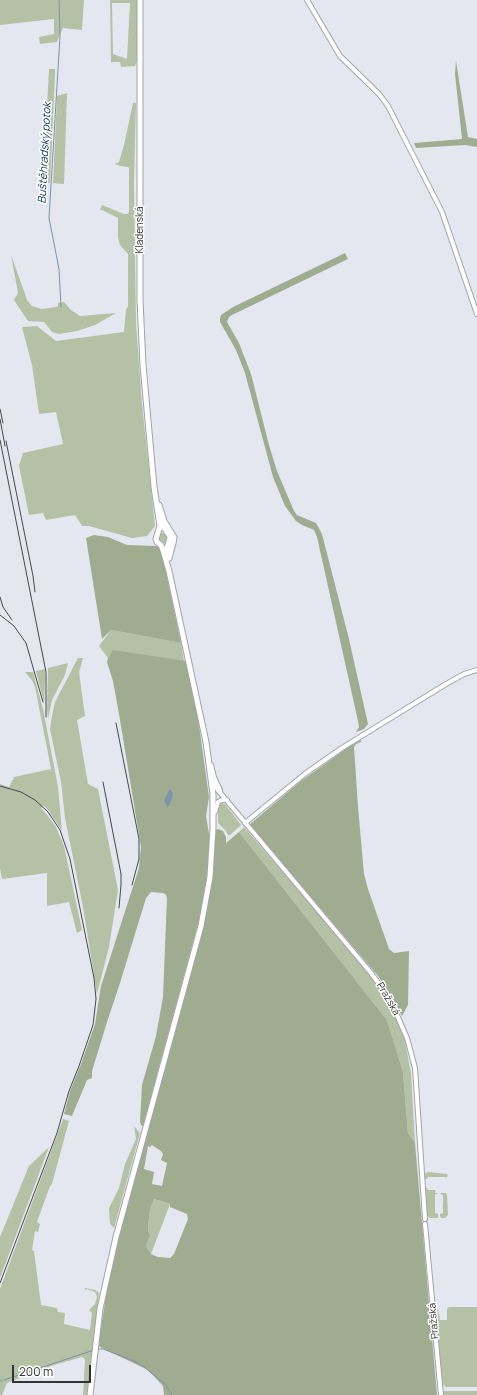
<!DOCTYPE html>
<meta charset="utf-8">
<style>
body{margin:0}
#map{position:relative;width:477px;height:1395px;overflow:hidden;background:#e4e7ef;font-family:Manrope,sans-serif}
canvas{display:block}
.scale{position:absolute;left:12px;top:1365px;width:79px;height:18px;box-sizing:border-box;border:2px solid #313335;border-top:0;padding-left:5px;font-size:12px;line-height:14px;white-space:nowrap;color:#313335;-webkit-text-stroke:3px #fff;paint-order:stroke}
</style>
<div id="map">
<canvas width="477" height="1395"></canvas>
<div class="scale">200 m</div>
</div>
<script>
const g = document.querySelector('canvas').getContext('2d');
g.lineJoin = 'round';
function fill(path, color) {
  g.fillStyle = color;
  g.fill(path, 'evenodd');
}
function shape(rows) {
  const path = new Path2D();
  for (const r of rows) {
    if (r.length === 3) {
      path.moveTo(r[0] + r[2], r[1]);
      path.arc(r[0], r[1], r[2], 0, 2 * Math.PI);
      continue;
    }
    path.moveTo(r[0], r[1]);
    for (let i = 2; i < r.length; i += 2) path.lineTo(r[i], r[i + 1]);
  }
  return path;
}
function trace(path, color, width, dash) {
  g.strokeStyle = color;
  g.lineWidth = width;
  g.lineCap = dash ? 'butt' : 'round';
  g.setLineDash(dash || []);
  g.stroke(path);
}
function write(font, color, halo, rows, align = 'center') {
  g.font = font + ' Manrope,sans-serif';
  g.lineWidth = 3;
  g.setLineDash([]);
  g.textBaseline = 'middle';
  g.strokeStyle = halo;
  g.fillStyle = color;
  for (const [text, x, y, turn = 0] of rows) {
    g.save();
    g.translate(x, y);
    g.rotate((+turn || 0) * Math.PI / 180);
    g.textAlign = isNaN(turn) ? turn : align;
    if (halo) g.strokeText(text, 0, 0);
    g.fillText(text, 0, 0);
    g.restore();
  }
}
fill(shape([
 [0,0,84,0,82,30,63,28,57,42,40,44,39,37,54,34,54,19,0,25,0,37],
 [110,0,137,0,137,61,135,66,121,67,120,62,111,62],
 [112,3,130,3,127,59,113,54],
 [49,69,55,69,55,73,50,183,43,183],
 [67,93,64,184,53,183,57,96],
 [133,103,136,103,134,183,136,323,142,404,155,526,147,536,132,538,89,526,82,526,75,515,46,520,43,513,29,515,19,466,23,453,63,444,56,412,39,414,32,365,22,327,37,326,56,341,124,332,126,309,128,307,128,254,120,245,118,238,118,218,102,210,100,210,102,205,124,214,127,214,129,212,129,168,128,167,120,166,115,164,119,162,124,145],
 [11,255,25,294,27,300,32,306,42,309,56,307,58,306,58,303,64,302,71,310,80,316,116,313,95,325,77,331,59,334,52,332,44,322,28,321,14,300,18,293],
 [163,538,5],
 [111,630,181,643,184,661,113,651,108,658,99,646],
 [78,658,83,658,79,672,85,716,77,720,88,784,98,789,118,890,109,947,97,994,83,907,65,818,61,782,50,729,52,716,55,702],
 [68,663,65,675,52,700,48,719,47,709,48,668],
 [45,669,45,681,44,703,36,671],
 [25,672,33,672,43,709,58,787,62,831,48,810,44,806,41,808,48,816,56,827,64,846,82,930,77,933,69,902,47,906,47,873,2,879,0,869,0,784,9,787,14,777,51,769,35,687,32,680],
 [221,803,225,804,241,825,230,835,228,835,226,831,218,823,218,809],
 [244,827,376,981,397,1019,405,1041,411,1073,415,1143,408,1133,403,1072,387,1020,239,832],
 [63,1119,69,1121,52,1184,50,1186,37,1222,40,1224,38,1232,35,1231,32,1250,34,1251,41,1305,57,1308,58,1312,65,1313,64,1324,90,1330,92,1313,89,1310,95,1304,97,1297,95,1292,86,1289,85,1290,85,1288,95,1290,99,1293,88,1395,83,1395,85,1359,82,1357,54,1365,7,1383,2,1395,0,1395,0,1289],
 [134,1126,140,1133,114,1228,110,1224,109,1208,119,1188,125,1164,136,1139],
 [49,1147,0,1278,0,1237,29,1166],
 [428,1172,447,1174,448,1176,446,1178,446,1177,428,1177,427,1179,425,1179,425,1188,427,1188,428,1190,435,1190,435,1193,438,1193,435,1195,435,1213,438,1214,438,1218,430,1218,425,1214,426,1204,424,1198,423,1175],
 [441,1193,446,1193,447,1195,448,1215,445,1218,441,1218,440,1216,440,1214,443,1213,443,1195,440,1194],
 [154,1199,170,1204,151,1254,146,1246,150,1236,148,1229,150,1209],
 [449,1307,477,1307,477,1387,446,1387,442,1384,434,1311,437,1308,438,1308,440,1320,447,1320,447,1309],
 [445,1391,477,1391,477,1395,443,1395,443,1392]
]), '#b5c1a5');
fill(shape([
 [456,61,468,137,477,139,477,147,465,145,416,148,414,143,462,139,455,74],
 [345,253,348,259,232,315,229,317,227,322,239,343,251,374,269,445,277,471,294,511,297,515,316,523,322,534,349,639,368,724,364,729,356,732,359,727,358,721,317,537,314,530,302,525,296,521,285,506,273,477,245,373,236,350,220,322,220,318,221,315,233,307],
 [94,535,108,537,127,545,156,546,161,549,181,643,111,630,102,639,86,538],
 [113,650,186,661,198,718,209,797,206,816,210,840,209,859,202,909,143,1126,141,1125,140,1122,142,1085,156,1036,163,997,167,898,166,895,163,893,151,892,146,898,120,983,107,1022,92,1071,92,1078,87,1080,72,1116,64,1114,70,1091,81,1064,95,1024,101,986,139,868,141,847,119,714,113,681,107,662,108,658],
 [361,740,361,742,356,744,354,747,358,807,364,874,368,889,389,949,394,953,409,951,408,1005,402,1016,379,977,249,825,301,781,350,746],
 [218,829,223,831,226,837,226,843,239,832,387,1020,403,1072,408,1133,415,1143,437,1395,164,1395,163,1386,148,1370,98,1346,107,1290,119,1235,203,926,210,893,215,840,216,830],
 [152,1145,161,1151,163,1154,161,1160,167,1163,162,1186,152,1184,154,1172,144,1169,148,1146,150,1147],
 [154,1199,170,1204,170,1207,187,1214,188,1219,174,1254,170,1258,158,1257,151,1254,146,1246,150,1236,148,1229,150,1209]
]), '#a0ac90');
fill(shape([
 [169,790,171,790,173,795,169,806,167,806,164,801]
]), '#7b94a8');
trace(shape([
 [59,0,60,36,49,218,59,269,61,307],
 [97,1349,103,1349,139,1363,165,1384,172,1395],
 [0,1380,2,1381],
 [4,1380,94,1350]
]), '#7b94a8', 1);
const tertiary = shape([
 [307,0,340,56,379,94,388,106,442,212,477,314],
 [211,765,214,777,220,790],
 [212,783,371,973,390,999,407,1038,415,1068,425,1219],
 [215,812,218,802,222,800,227,800],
 [245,823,306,773,342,748,446,684,464,674,477,670],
 [425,1224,441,1395]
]);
const primary = shape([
 [159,505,164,521,174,537,173,543,169,558],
 [161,520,164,528,169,535,170,538,167,548,166,555],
 [90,1395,100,1309,116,1237,201,926,210,877,213,828,213,794,206,742,169,571,163,550,161,545,157,542,156,539,160,526,154,487,143,365,140,300,140,0]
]);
trace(tertiary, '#a2a4ab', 6);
trace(primary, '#a2a4ab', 7);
trace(tertiary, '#fff', 4);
trace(primary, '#fff', 5);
trace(shape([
 [0,409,3,423],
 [0,419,5,446],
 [0,440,46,672,46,717],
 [6,441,33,576,35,592],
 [0,597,3,607,12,620],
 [0,615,14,626,26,643,43,702],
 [116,723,139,839,139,859,132,885],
 [103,782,121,874,121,885,119,908],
 [0,786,21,792,35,800,48,812,60,830,70,859,94,978,96,999,93,1025,79,1066,69,1091,57,1133,0,1283]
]), '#46494b', 1);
write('10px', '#313335', '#fff', [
 ["Kladenská",140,230,-90],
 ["Pražská",388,999,60],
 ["Pražská",434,1321,-95]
]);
write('italic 11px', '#033652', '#fff', [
 ["Buštěhradský potok",45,153,-87]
]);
</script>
